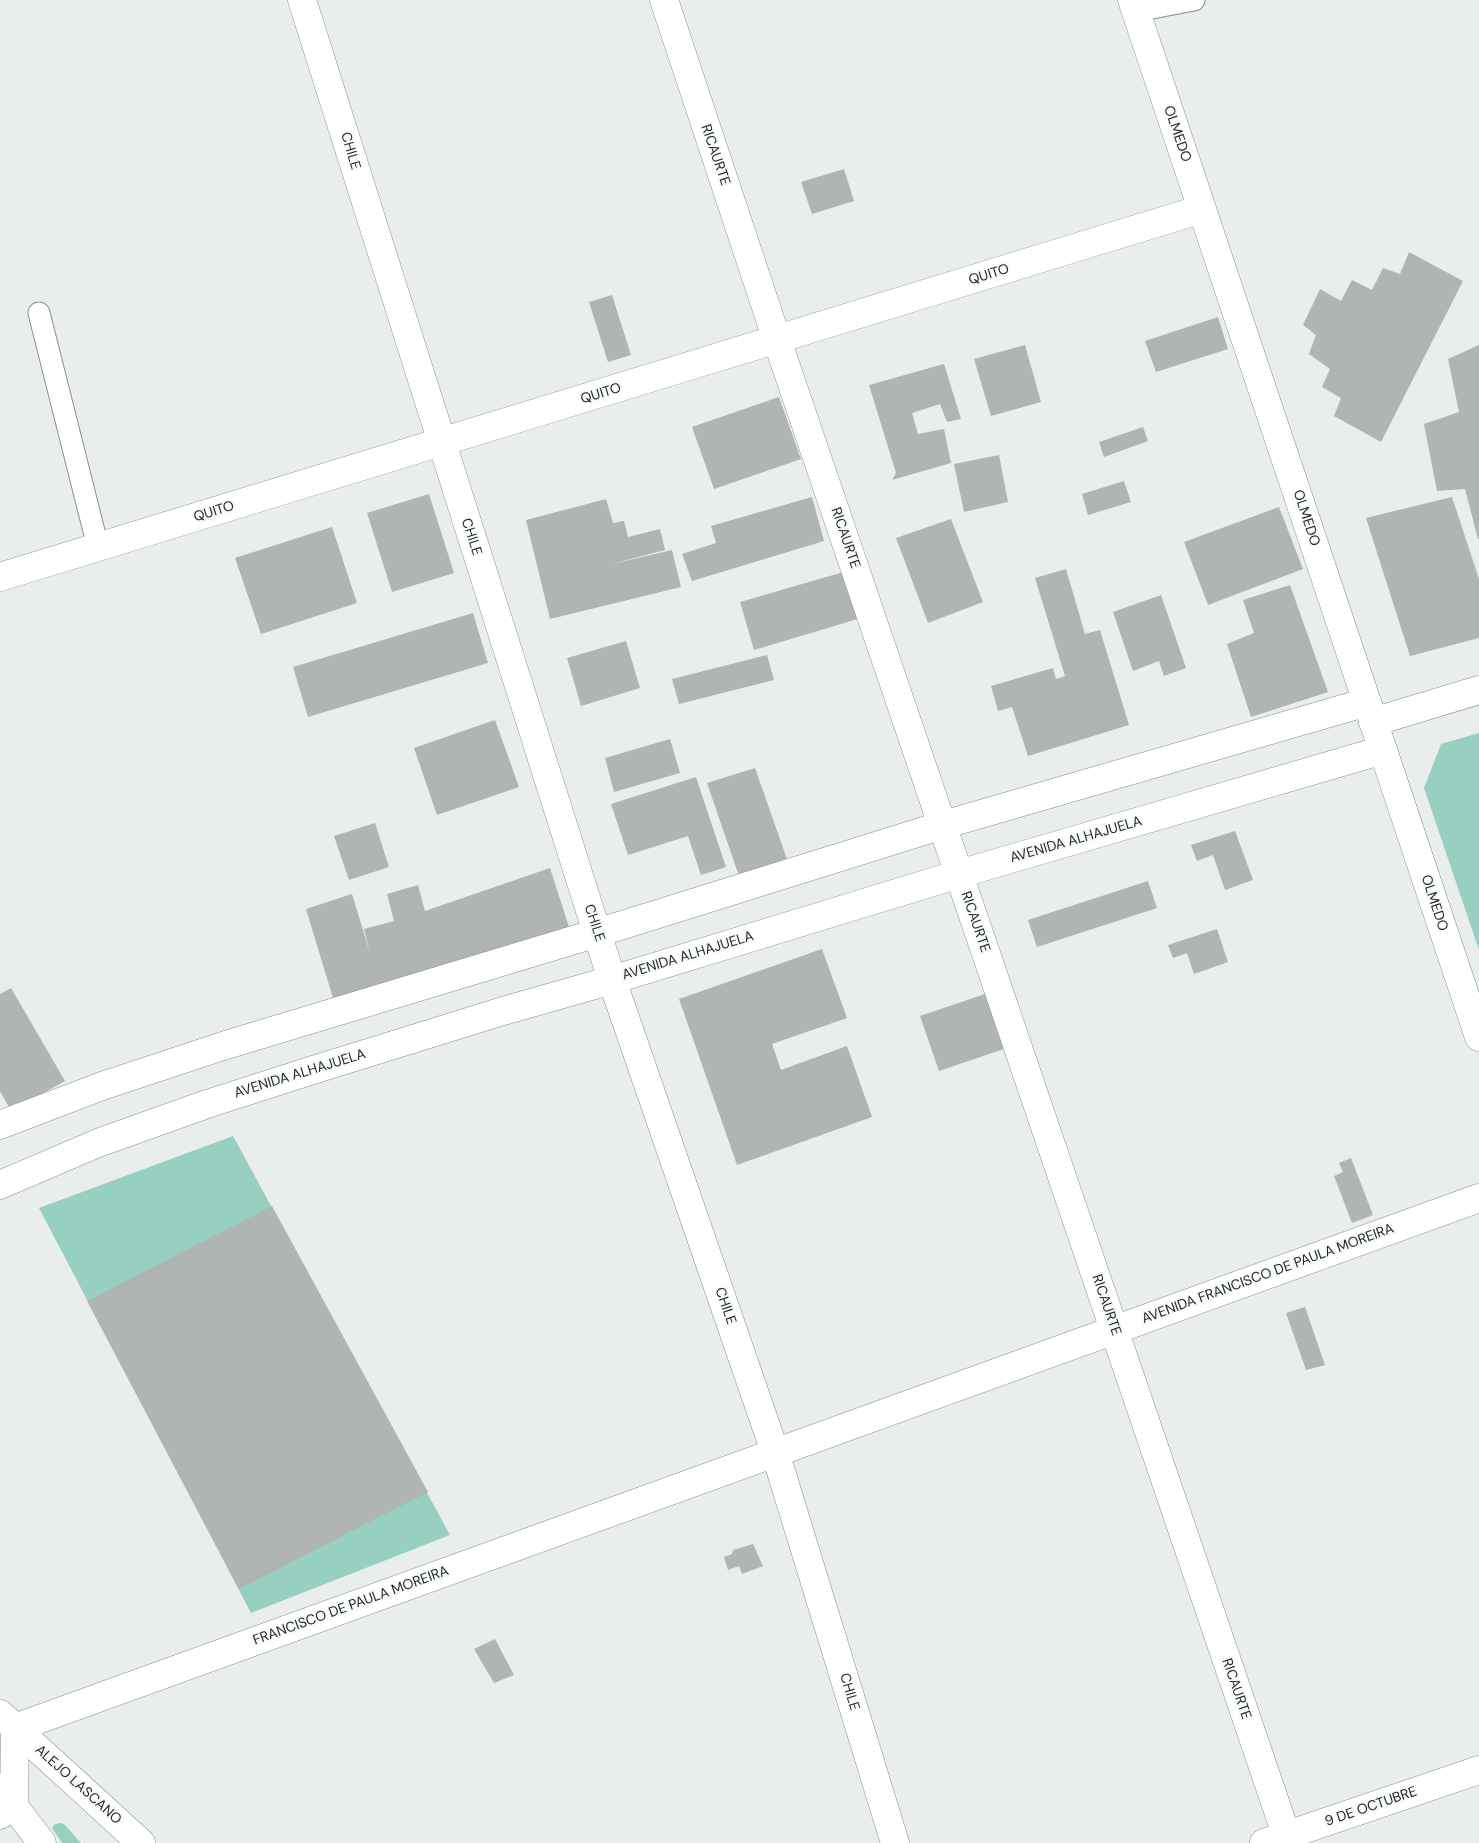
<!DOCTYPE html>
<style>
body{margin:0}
canvas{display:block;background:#e9edeb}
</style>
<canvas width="1479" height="1843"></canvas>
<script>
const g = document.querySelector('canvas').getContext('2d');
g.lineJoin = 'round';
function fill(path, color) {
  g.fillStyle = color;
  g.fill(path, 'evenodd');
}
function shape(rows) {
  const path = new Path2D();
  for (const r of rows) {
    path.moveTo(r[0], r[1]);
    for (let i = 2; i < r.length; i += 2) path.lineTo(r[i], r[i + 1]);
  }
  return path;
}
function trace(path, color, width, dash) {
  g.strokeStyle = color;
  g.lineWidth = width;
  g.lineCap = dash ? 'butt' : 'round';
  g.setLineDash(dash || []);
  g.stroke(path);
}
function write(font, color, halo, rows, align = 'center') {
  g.font = font + ' "DM Sans",sans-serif';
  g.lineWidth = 4.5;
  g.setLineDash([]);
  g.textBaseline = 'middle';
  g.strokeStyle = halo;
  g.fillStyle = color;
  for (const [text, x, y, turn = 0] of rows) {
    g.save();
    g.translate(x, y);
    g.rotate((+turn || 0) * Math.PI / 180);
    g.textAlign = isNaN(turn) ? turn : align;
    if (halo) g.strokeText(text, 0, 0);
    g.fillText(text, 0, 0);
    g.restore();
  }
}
fill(shape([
 [1479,733,1479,950,1424,788,1441,744],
 [233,1136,450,1535,251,1613,39,1208],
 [60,1823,64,1824,81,1843,62,1843,52,1828,55,1824]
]), '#97d0c1');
fill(shape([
 [844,169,854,201,812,214,801,182],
 [1409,252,1463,281,1381,442,1334,416,1341,398,1322,387,1330,369,1309,354,1316,335,1303,325,1320,289,1341,301,1352,280,1372,290,1383,268,1400,274],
 [612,295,631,355,608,362,589,302],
 [1218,317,1228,349,1156,372,1145,341],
 [1025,345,1041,402,991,416,974,359],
 [1479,345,1479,539,1478,539,1465,489,1437,491,1424,424,1459,412,1448,359],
 [944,364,961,419,947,422,940,404,912,413,918,434,944,429,951,463,892,480,896,473,869,385],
 [779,397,801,459,714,489,692,427],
 [1143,427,1148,441,1104,457,1099,442],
 [999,455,1008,502,964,512,954,464],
 [1124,481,1131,502,1088,515,1082,494],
 [429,494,454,573,392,592,367,513],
 [812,497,824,541,692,581,682,554,716,543,711,526],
 [1452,497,1479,579,1479,638,1410,656,1366,518],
 [606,499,613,523,624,521,628,537,660,529,665,550,608,565,672,550,681,587,550,619,526,520],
 [1279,507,1303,569,1208,605,1184,542],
 [951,519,983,602,928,623,896,538],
 [332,527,357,603,261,634,235,558],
 [1066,569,1085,634,1100,630,1129,725,1028,756,1012,707,998,711,991,686,1053,668,1056,679,1065,676,1035,578],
 [847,571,861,618,754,650,740,602],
 [1290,585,1328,692,1251,717,1227,644,1254,633,1243,600],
 [1161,595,1186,668,1164,676,1159,661,1133,671,1113,612],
 [473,613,488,663,308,717,293,667],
 [626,641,640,688,581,706,567,658],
 [767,655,774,680,679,704,672,679],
 [495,720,519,787,437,815,414,748],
 [670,739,680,773,614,792,605,758],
 [755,768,788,862,740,879,707,783],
 [696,777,726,867,701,875,688,836,628,855,611,804],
 [375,823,389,867,349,880,334,836],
 [1235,831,1253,880,1225,890,1213,855,1197,861,1191,845],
 [550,868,569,927,333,998,306,909,352,894,370,953,364,929,394,921,387,894,418,885,425,911],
 [1148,881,1157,908,1037,947,1028,920],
 [1217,929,1228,962,1194,974,1187,953,1173,958,1168,945],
 [822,949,847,1018,772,1044,781,1070,847,1046,872,1117,737,1165,679,999],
 [11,988,65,1081,11,1111,0,1091,0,994],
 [985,994,1004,1049,939,1071,920,1016],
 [1351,1158,1373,1215,1352,1223,1334,1176,1343,1172,1339,1163],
 [272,1206,428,1492,239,1589,87,1301],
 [1305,1307,1325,1365,1306,1370,1286,1313],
 [753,1544,763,1566,742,1574,739,1566,728,1570,724,1557,732,1554,733,1550],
 [495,1639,514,1675,494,1683,474,1649]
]), '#b0b4b3');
const service = shape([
 [1136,11,1194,0],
 [39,313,98,547]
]);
const pedestrian = shape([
 [1373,722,1479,690]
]);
const minor = shape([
 [302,0,612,980,775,1452,895,1843],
 [664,0,777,340,1289,1843],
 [1132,0,1479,1037],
 [0,577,1202,209],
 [0,1125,102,1086,226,1045,597,933,943,825,1367,702],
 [0,1185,98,1143,207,1104,313,1070,503,1011,612,980,959,874,1383,750],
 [0,1815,14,1804,15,1728,1479,1198],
 [1264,1843,1479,1770]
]);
const secondary = shape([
 [0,1714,141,1843],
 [0,1788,42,1843]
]);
trace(service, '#8b8f8e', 23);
trace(pedestrian, '#8b8f8e', 29);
trace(minor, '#8b8f8e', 29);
trace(secondary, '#8b8f8e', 29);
trace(service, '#fff', 21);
trace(pedestrian, '#fff', 28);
trace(minor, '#fff', 28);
trace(secondary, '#fff', 28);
write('14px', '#252726', '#f6faf9', [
 ["OLMEDO",1177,134,71],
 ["CHILE",350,151,73],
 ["RICAURTE",715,155,71],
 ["QUITO",989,275,-17],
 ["QUITO",601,394,-17],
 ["QUITO",214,512,-17],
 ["OLMEDO",1306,518,72],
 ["CHILE",471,537,72],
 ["RICAURTE",845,538,71],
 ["AVENIDA ALHAJUELA",1076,840,-16],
 ["OLMEDO",1434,903,72],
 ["RICAURTE",975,922,71],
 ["CHILE",594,923,72],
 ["AVENIDA ALHAJUELA",688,956,-17],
 ["AVENIDA ALHAJUELA",300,1074,-17],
 ["AVENIDA FRANCISCO DE PAULA MOREIRA",1268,1274,-20],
 ["RICAURTE",1106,1305,71],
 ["CHILE",725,1306,71],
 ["FRANCISCO DE PAULA MOREIRA",351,1606,-20],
 ["RICAURTE",1236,1689,71],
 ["CHILE",849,1692,73],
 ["ALEJO LASCANO",78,1785,42],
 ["9 DE OCTUBRE",1371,1807,-19]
]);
</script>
